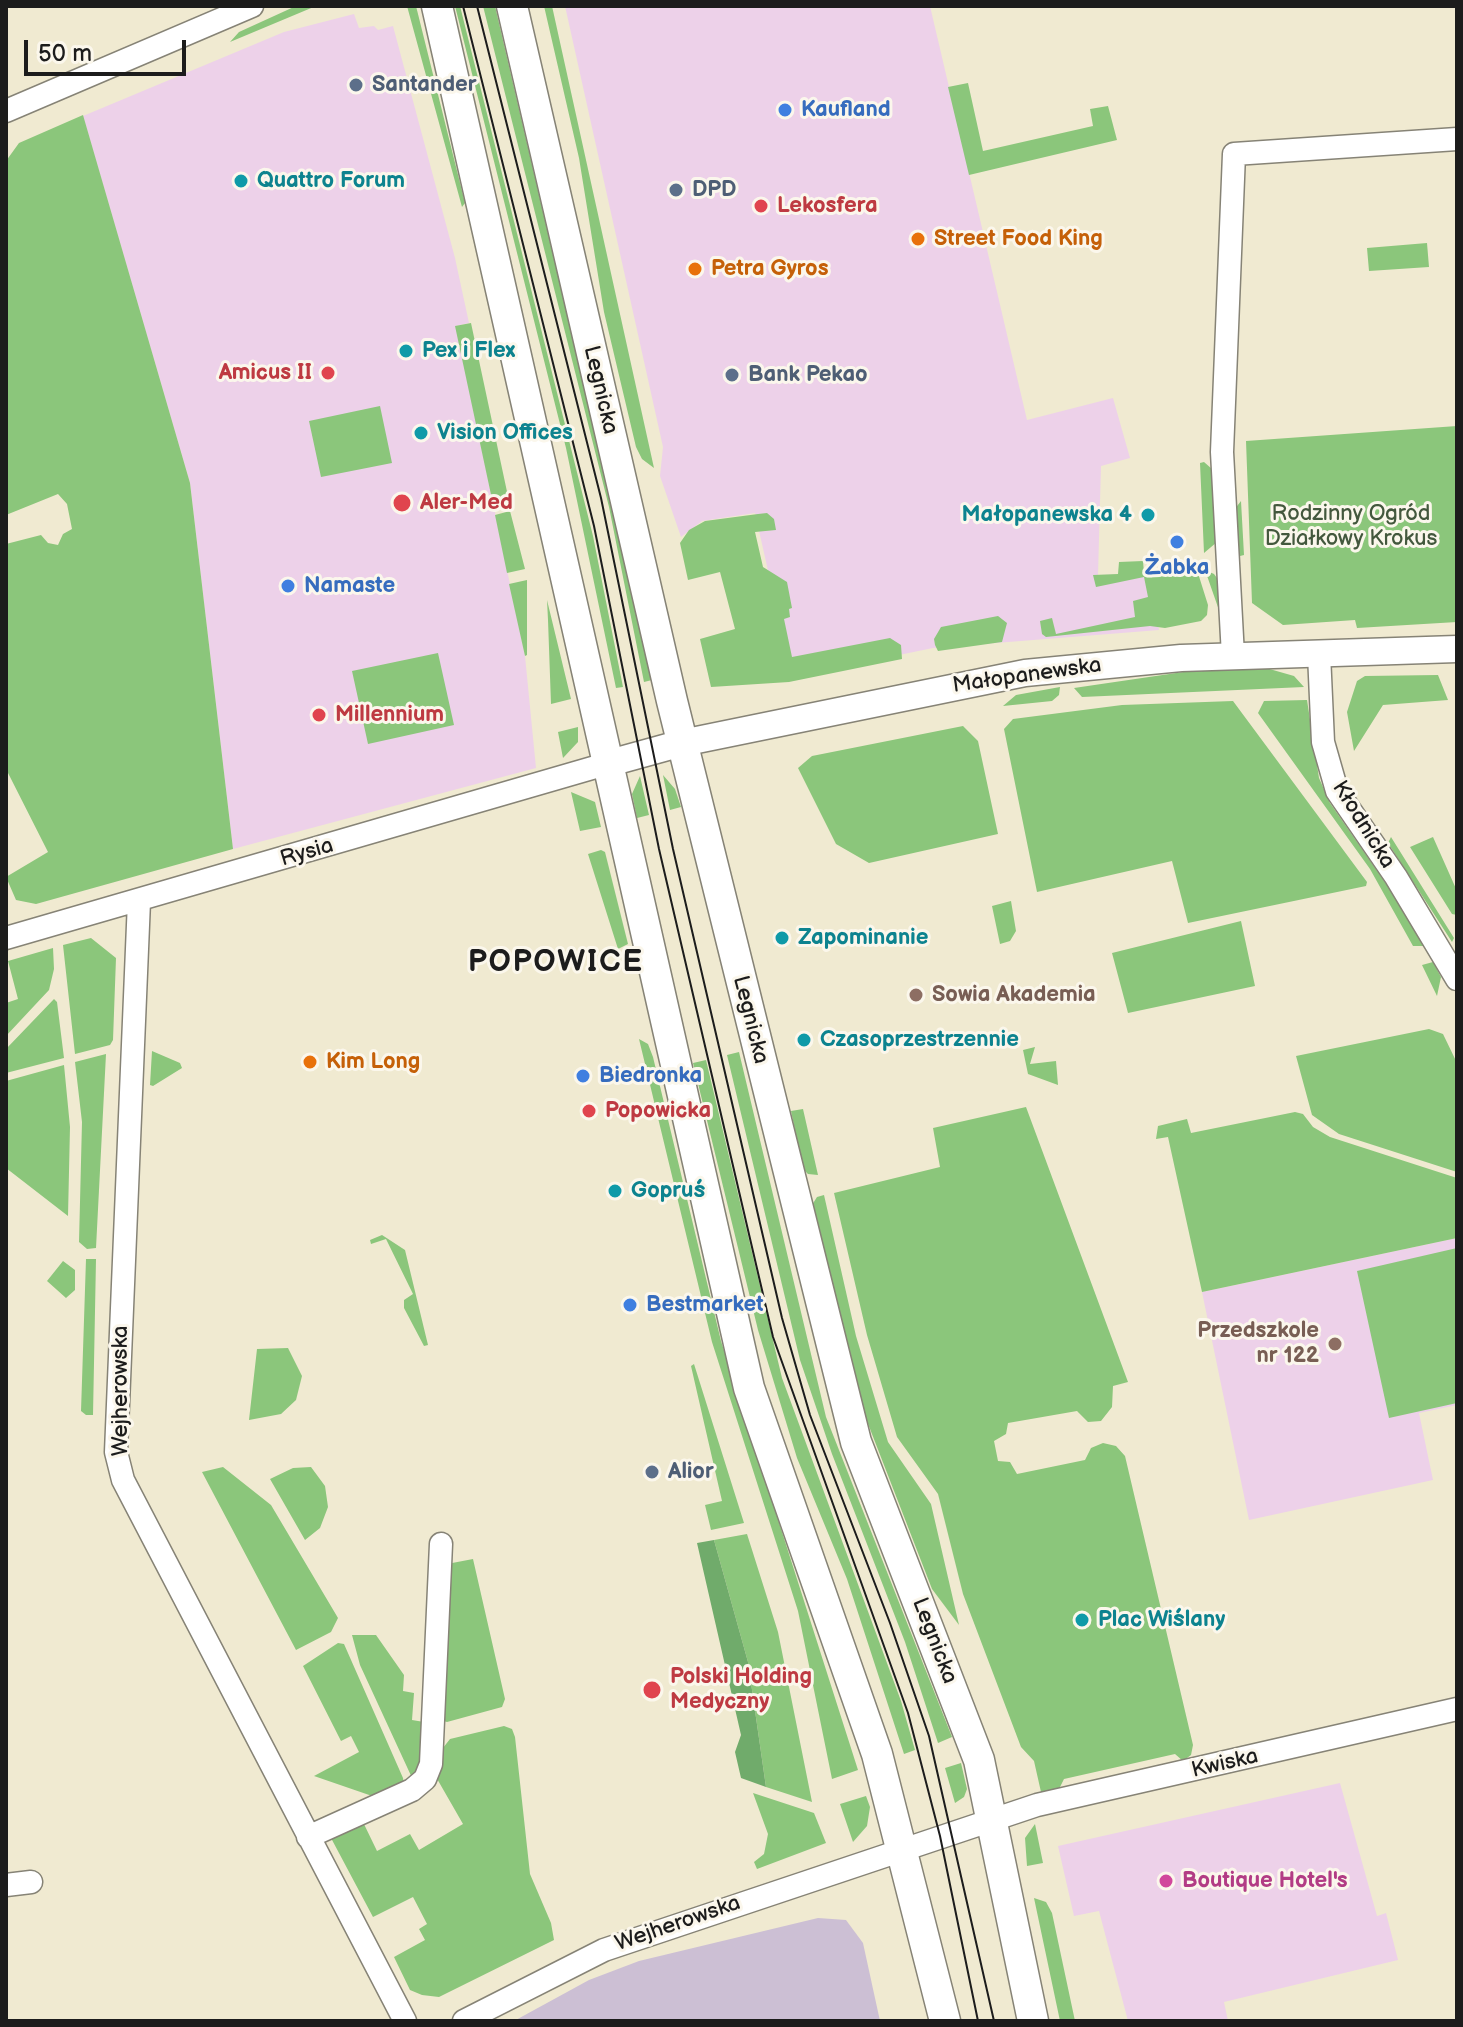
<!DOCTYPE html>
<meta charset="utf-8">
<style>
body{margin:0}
#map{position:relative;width:1463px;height:2027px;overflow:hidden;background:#f0ead1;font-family:"Balsamiq Sans",sans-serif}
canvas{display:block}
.frame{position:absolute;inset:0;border:8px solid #1c1c1c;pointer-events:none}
.scale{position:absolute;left:24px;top:40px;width:162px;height:36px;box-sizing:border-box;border:4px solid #1c1c1c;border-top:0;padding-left:10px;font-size:24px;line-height:28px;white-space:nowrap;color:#1c1c1c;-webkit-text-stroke:6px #fbf7ec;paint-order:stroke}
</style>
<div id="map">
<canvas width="1463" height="2027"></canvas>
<div class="frame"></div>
<div class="scale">50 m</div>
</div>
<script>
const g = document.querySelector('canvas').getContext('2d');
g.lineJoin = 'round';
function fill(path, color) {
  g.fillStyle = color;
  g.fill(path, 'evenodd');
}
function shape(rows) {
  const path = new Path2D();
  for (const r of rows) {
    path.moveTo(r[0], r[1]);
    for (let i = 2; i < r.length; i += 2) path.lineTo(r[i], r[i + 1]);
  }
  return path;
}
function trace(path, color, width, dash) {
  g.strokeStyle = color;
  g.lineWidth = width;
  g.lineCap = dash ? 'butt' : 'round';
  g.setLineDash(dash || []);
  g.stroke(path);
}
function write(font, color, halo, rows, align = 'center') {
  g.font = font + ' "Balsamiq Sans",sans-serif';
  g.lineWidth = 6;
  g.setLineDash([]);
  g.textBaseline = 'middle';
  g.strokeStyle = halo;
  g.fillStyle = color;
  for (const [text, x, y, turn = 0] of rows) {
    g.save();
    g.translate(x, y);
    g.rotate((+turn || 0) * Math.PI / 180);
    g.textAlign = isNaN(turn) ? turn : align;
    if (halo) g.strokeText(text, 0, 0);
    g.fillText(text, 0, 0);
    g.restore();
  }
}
fill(shape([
 [565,6,930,6,1027,420,1113,398,1130,458,1101,466,1098,575,1150,574,1159,630,933,648,792,677,755,513,702,521,681,537,660,476,663,447],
 [354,14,359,28,374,26,378,30,393,26,455,258,469,323,456,326,525,656,536,768,233,849,190,483,83,116,284,32],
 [1457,1238,1457,1405,1419,1413,1433,1480,1249,1520,1202,1292],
 [1340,1783,1377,1916,1386,1913,1398,1960,1224,2002,1228,2021,1128,2021,1099,1911,1074,1916,1058,1846]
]), '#edd1e9');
fill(shape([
 [818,1918,846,1920,863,1943,880,2021,514,2021,589,1980,639,1961]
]), '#ccbfd4');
fill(shape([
 [296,6,316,6,230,42,239,32],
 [407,6,416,6,465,203,462,207],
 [455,6,460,6,593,536,623,687,616,688,566,448],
 [483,6,495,6,652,680,644,682,609,507],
 [544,6,552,6,654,468,642,459,636,447,604,312,579,158],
 [968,83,983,151,1093,126,1090,109,1108,106,1117,140,969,175,948,87],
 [83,115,190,483,233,849,36,904,16,900,6,877,48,852,6,769,6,544,41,535,48,543,58,545,63,534,72,529,67,504,58,494,6,515,6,161,19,143],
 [1427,243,1429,267,1369,271,1367,248],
 [471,323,509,501,493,504,455,326],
 [380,406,392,463,321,477,309,421],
 [1457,426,1457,622,1357,628,1355,620,1283,625,1252,603,1246,441],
 [1204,462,1212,469,1217,542,1204,553,1200,463],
 [1241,501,1244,555,1240,556,1236,552,1234,510],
 [510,511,525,569,507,573,495,515],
 [758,514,767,513,774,519,776,530,755,532,763,567,787,582,792,608,789,609,790,617,784,619,792,657,890,638,901,645,902,659,789,682,711,687,700,639,735,629,720,572,688,580,680,543,689,530,705,521],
 [1143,561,1144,573,1197,570,1208,605,1207,615,1201,621,1165,628,1150,626,1046,637,1042,634,1040,621,1052,618,1056,634,1135,617,1133,601,1148,597,1144,577,1096,587,1093,575,1118,574,1119,562],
 [1205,570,1214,574,1220,582,1220,613],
 [527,580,527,655,525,656,509,584],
 [547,600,571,699,551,704,548,620],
 [998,616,1007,623,1002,642,938,651,935,645,934,639,941,627],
 [438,653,454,725,368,744,352,671],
 [1266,668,1294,676,1304,687,1082,697,1074,688,1183,672],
 [1438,675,1448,700,1383,705,1354,751,1347,712,1357,681,1365,676],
 [1060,687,1059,695,1052,701,1003,706,1016,695],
 [1307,700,1319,778,1330,803,1405,911,1424,946,1413,946,1370,869,1258,713,1264,701],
 [1233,701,1367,882,1366,886,1188,923,1172,861,1037,892,1004,729,1013,719,1122,705],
 [963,726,978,741,998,834,869,863,836,844,798,768,812,756],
 [578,727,578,742,563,758,558,732],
 [663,775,675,789,681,807,670,810],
 [640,776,649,815,637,818,632,794],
 [571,792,595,802,601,827,580,831],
 [1391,837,1454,938,1452,942,1388,843],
 [1433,837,1457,891,1457,915,1452,914,1410,847],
 [601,850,605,852,628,944,618,949,588,854],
 [1011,901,1016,931,1010,941,1000,944,992,906],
 [1241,921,1255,986,1128,1013,1112,953],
 [91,938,116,958,113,1040,110,1045,75,1054,63,945],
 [53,948,54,969,49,990,6,1036,6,1003,18,999,8,961],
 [1433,962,1441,977,1437,996,1422,965],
 [54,999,57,1002,64,1058,6,1073,6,1049],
 [1429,1029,1443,1034,1457,1063,1457,1172,1339,1134,1312,1115,1296,1056],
 [639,1039,648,1044,653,1057,721,1341,858,1770,832,1779,798,1611,712,1342],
 [1035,1047,1030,1064,1056,1061,1058,1085,1028,1074,1023,1050],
 [152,1051,180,1063,182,1068,153,1086,150,1085],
 [739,1052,826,1417,952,1737,938,1743,905,1642,832,1454,800,1360,727,1055],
 [106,1054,96,1248,87,1249,79,1242,82,1122,75,1062],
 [706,1060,782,1378,901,1701,915,1750,904,1754,847,1579,797,1458,758,1330,693,1063],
 [64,1065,70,1127,68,1216,6,1168,6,1081],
 [1026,1107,1128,1382,1113,1386,1112,1407,1101,1421,1088,1422,1077,1411,1008,1423,1006,1434,994,1441,998,1461,1010,1462,1017,1474,1085,1460,1091,1448,1103,1443,1116,1446,1125,1456,1193,1745,1191,1755,1183,1761,1175,1754,1064,1779,1059,1789,1041,1792,1034,1761,1021,1747,963,1594,938,1494,897,1437,867,1335,834,1193,940,1167,933,1128],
 [803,1109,818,1175,808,1174,803,1169,791,1111],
 [1295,1112,1303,1114,1313,1127,1330,1137,1457,1178,1457,1238,1202,1292,1168,1137,1156,1139,1158,1126,1187,1119,1191,1133],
 [824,1195,856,1336,888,1442,931,1504,959,1625,932,1589,865,1416,812,1205,817,1197],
 [382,1235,405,1250,428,1345,424,1346,404,1308,404,1300,413,1294,386,1239,371,1244,370,1240],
 [1457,1248,1457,1403,1389,1418,1357,1271],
 [86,1259,96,1259,93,1415,86,1415,81,1411],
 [63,1261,75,1270,75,1290,66,1298,47,1281],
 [288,1348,302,1376,296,1400,281,1414,249,1420,257,1349],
 [694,1364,744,1523,711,1530,705,1505,722,1501,691,1366],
 [223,1467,271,1505,338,1618,331,1632,296,1650,202,1472],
 [311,1467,325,1486,328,1507,320,1528,305,1540,270,1479,293,1468],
 [747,1534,778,1632,812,1802,766,1787,748,1662,714,1540],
 [473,1559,505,1699,502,1707,447,1722,440,1720,447,1564],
 [352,1635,376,1635,404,1675,403,1691,414,1693,412,1720,424,1722,422,1770,413,1780,360,1665],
 [338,1643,344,1644,403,1778,404,1784,375,1797,314,1776,359,1752,351,1736,341,1741,303,1666],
 [504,1726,512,1729,515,1737,530,1874,551,1923,554,1940,439,1997,422,1995,410,1990,394,1957,425,1940,419,1929,427,1924,413,1897,373,1917,331,1838,362,1820,377,1851,410,1834,419,1850,463,1824,436,1777,439,1753,450,1739],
 [961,1763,967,1789,964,1797,955,1803,945,1768],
 [753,1793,814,1813,826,1843,757,1869,754,1862,764,1854,768,1834],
 [866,1796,870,1807,867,1826,853,1842,840,1804],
 [1035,1824,1043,1863,1027,1866,1025,1838],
 [1034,1898,1046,1902,1052,1913,1075,2021,1060,2021]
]), '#8bc67b');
fill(shape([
 [714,1540,748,1662,766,1787,741,1778,735,1752,741,1735,697,1543]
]), '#70ab6b');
const minor = shape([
 [6,111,252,6],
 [1319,654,1323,742,1337,791,1396,877,1457,979],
 [1233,656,1222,452,1234,154,1457,139],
 [139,901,116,1452,123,1480,405,2021],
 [6,938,606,764],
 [308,1837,412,1790,425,1779,431,1764,441,1544],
 [6,1885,31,1882],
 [464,2021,604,1950,1037,1805,1457,1709]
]);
const tertiary = shape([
 [606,764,682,743,1025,673,1181,658,1457,649]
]);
const secondary = shape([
 [437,6,749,1388,877,1754,945,2021],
 [512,6,672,701,856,1442,979,1760,1033,2021]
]);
trace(minor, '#868376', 25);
trace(tertiary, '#868376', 29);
trace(secondary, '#868376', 33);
trace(minor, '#fff', 22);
trace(tertiary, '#fff', 26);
trace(secondary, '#fff', 30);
trace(shape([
 [463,6,594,526,659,849,773,1337,908,1713,940,1836,978,2021],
 [477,6,601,498,673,849,782,1318,810,1415,890,1623,929,1736,994,2021]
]), '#1c1c1c', 2);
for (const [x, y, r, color] of [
 [356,85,8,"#5c6f8a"],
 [785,110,8,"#3f7fe0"],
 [241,181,8,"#0f9aa8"],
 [676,190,8,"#5c6f8a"],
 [761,206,8,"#e0444e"],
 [918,239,8,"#e8710a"],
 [695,269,8,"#e8710a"],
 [406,351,8,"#0f9aa8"],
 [328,373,8,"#e0444e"],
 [732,375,8,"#5c6f8a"],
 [421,433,8,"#0f9aa8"],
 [402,503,10,"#e0444e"],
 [1148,515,8,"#0f9aa8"],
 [1177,542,8,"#3f7fe0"],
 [288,586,8,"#3f7fe0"],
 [319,715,8,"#e0444e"],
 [782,938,8,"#0f9aa8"],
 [916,995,8,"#8d6e63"],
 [804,1040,8,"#0f9aa8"],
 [310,1062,8,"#e8710a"],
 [583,1076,8,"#3f7fe0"],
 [589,1111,8,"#e0444e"],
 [615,1191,8,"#0f9aa8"],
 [630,1305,8,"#3f7fe0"],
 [1335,1344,8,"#8d6e63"],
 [652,1472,8,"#5c6f8a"],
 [1082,1620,8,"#0f9aa8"],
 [652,1690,10,"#e0444e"],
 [1166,1881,8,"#d1479c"]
]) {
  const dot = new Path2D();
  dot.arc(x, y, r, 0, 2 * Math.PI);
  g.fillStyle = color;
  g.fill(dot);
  trace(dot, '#fbf7ec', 3);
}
write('bold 22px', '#4e5e75', '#fbf7ec', [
 ["Santander",372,85],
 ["DPD",692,190],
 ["Bank Pekao",748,375],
 ["Alior",668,1472]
], 'left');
write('bold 22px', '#366cbe', '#fbf7ec', [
 ["Kaufland",801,110],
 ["Żabka",1177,568,"center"],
 ["Namaste",304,586],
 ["Biedronka",599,1076],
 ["Bestmarket",646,1305]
], 'left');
write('bold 22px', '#0d838f', '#fbf7ec', [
 ["Quattro Forum",257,181],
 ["Pex i Flex",422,351],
 ["Vision Offices",437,433],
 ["Małopanewska 4",1132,515,"right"],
 ["Zapominanie",798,938],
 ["Czasoprzestrzennie",820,1040],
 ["Gopruś",631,1191],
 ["Plac Wiślany",1098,1620]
], 'left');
write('bold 22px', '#be3a42', '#fbf7ec', [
 ["Lekosfera",777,206],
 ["Amicus II",312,373,"right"],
 ["Aler-Med",420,503],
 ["Millennium",335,715],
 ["Popowicka",605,1111],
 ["Polski Holding",670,1677],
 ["Medyczny",670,1702]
], 'left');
write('bold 22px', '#c56008', '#fbf7ec', [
 ["Street Food King",934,239],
 ["Petra Gyros",711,269],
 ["Kim Long",326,1062]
], 'left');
write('22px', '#1c1c1c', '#fbf7ec', [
 ["Legnicka",600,390,77],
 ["Małopanewska",1027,676,-8],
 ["Kłodnicka",1363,825,58],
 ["Rysia",307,853,-16],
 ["Legnicka",750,1020,76],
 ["Wejherowska",121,1391,-90],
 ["Legnicka",934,1641,69],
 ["Kwiska",1225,1764,-13],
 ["Wejherowska",678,1924,-19]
]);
write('22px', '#43583d', '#fbf7ec', [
 ["Rodzinny Ogród",1351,514],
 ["Działkowy Krokus",1351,539]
]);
write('bold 22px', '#785e54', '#fbf7ec', [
 ["Sowia Akademia",932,995],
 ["Przedszkole",1319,1331,"right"],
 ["nr 122",1319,1356,"right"]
], 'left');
write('bold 22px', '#b23c85', '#fbf7ec', [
 ["Boutique Hotel's",1182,1881]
], 'left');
g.letterSpacing = '2px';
write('bold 30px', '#1c1c1c', '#fbf7ec', [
 ["POPOWICE",556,963]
]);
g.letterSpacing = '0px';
</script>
